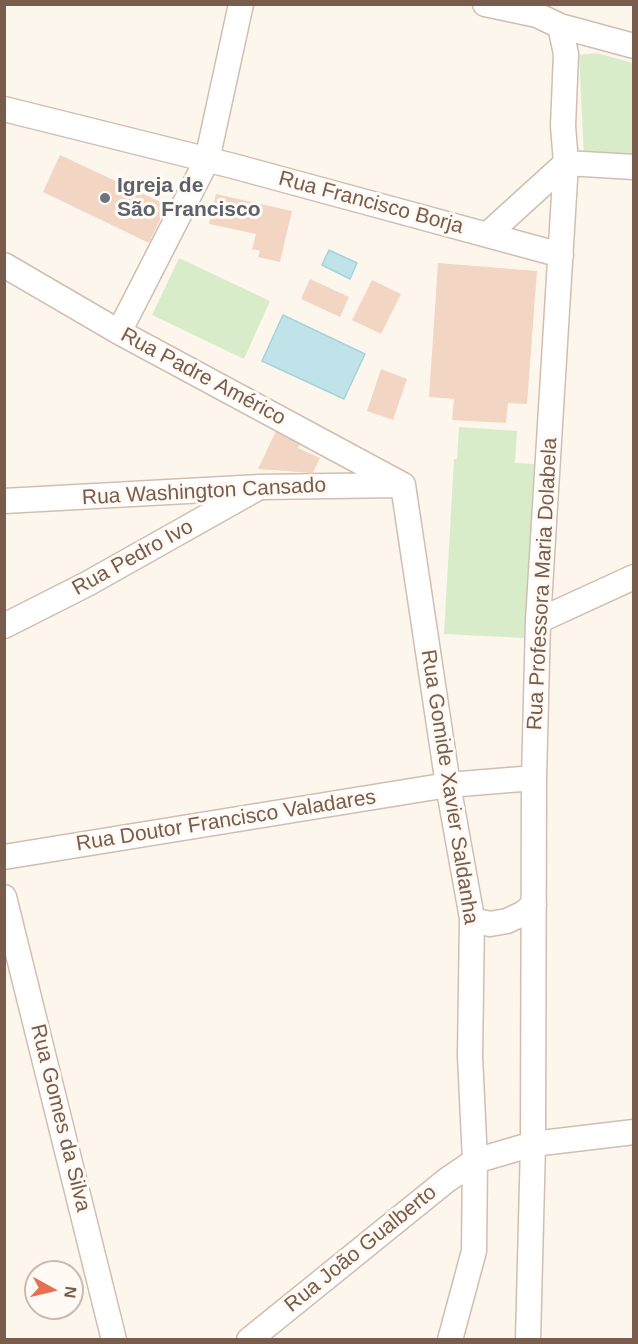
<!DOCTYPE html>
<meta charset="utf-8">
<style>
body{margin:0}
#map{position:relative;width:638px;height:1344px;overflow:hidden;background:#fdf6ec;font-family:Helvetica,sans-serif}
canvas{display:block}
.frame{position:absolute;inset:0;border:6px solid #7a5c4d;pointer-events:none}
.north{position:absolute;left:24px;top:1260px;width:60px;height:60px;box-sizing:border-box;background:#fffaf3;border:2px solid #cabbb1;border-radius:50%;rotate:98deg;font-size:16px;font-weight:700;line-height:24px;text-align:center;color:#7a5c4d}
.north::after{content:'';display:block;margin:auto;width:21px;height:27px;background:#e76f51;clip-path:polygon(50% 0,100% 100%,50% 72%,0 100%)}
</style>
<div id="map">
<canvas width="638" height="1344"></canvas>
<div class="frame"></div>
<div class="north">N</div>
</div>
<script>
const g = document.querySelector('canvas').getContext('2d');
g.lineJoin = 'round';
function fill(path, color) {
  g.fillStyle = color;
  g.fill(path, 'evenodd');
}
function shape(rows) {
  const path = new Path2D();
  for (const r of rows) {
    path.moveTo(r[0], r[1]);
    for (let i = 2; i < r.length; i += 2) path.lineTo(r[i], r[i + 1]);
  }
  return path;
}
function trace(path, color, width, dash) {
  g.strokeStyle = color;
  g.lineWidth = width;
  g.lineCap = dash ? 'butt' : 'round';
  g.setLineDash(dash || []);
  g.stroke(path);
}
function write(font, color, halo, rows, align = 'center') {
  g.font = font + ' Helvetica,sans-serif';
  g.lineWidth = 6;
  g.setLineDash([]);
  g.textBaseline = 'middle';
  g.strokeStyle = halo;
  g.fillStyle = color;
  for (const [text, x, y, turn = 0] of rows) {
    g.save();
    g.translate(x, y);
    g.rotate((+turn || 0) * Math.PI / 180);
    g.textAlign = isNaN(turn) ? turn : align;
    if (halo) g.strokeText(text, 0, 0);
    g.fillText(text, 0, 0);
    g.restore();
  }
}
fill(shape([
 [597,53,633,63,633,159,584,156,579,55],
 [179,258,270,301,244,359,152,315],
 [459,427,517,431,515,463,535,464,524,638,444,634,454,459,457,459]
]), '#d8ecc9');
const water = shape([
 [329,250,357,263,350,279,322,265,329,250],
 [283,315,365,354,344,399,262,361,283,315]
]);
fill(water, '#bfe3e8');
trace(water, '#a5d3da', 1.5);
fill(shape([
 [60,155,167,205,149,243,43,192],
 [216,194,292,211,280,262,258,257,260,251,252,249,256,234,209,224],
 [438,263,537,271,527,404,508,403,506,423,452,420,454,399,429,397],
 [310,279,349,297,340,317,301,299],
 [372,280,401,294,381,334,352,320],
 [381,369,407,379,393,420,367,411],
 [276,431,300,443,298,448,320,458,313,473,258,469]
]), '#f3d5c3');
const minor = shape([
 [485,4,537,15,560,26,634,46],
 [4,109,233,166,561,255],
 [488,234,566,163,634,167],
 [4,265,119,332,403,485],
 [119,332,207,160,241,4],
 [403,485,448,785,472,918,470,1056,475,1161,474,1251,450,1340],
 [4,501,260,487,401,485],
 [538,621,634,577],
 [4,626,87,584,256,489],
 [4,857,448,785,534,778],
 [4,897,114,1340],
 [472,920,490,924,507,921,524,913,534,904],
 [249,1340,447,1180,475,1161,533,1144,634,1132],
 [528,1340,533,1144,534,778,538,621,566,163,563,126,566,54,560,26]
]);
trace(minor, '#d1beb0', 27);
trace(minor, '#fff', 24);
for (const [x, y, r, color] of [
 [105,198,6,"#6b7280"]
]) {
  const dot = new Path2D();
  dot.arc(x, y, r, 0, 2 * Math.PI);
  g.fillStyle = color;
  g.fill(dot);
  trace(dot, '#fffaf3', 2);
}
write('bold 21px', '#5b616d', '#fffaf3', [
 ["Igreja de",117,186],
 ["São Francisco",117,210]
], 'left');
write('21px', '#7a5c4d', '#fffaf3', [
 ["Rua Francisco Borja",371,203,15],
 ["Rua Padre Américo",203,377,28],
 ["Rua Washington Cansado",204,492,-3],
 ["Rua Pedro Ivo",133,558,-29],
 ["Rua Professora Maria Dolabela",543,584,-87],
 ["Rua Gomide Xavier Saldanha",449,787,81],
 ["Rua Doutor Francisco Valadares",226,821,-9],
 ["Rua Gomes da Silva",60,1118,76],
 ["Rua João Gualberto",361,1249,-39]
]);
</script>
